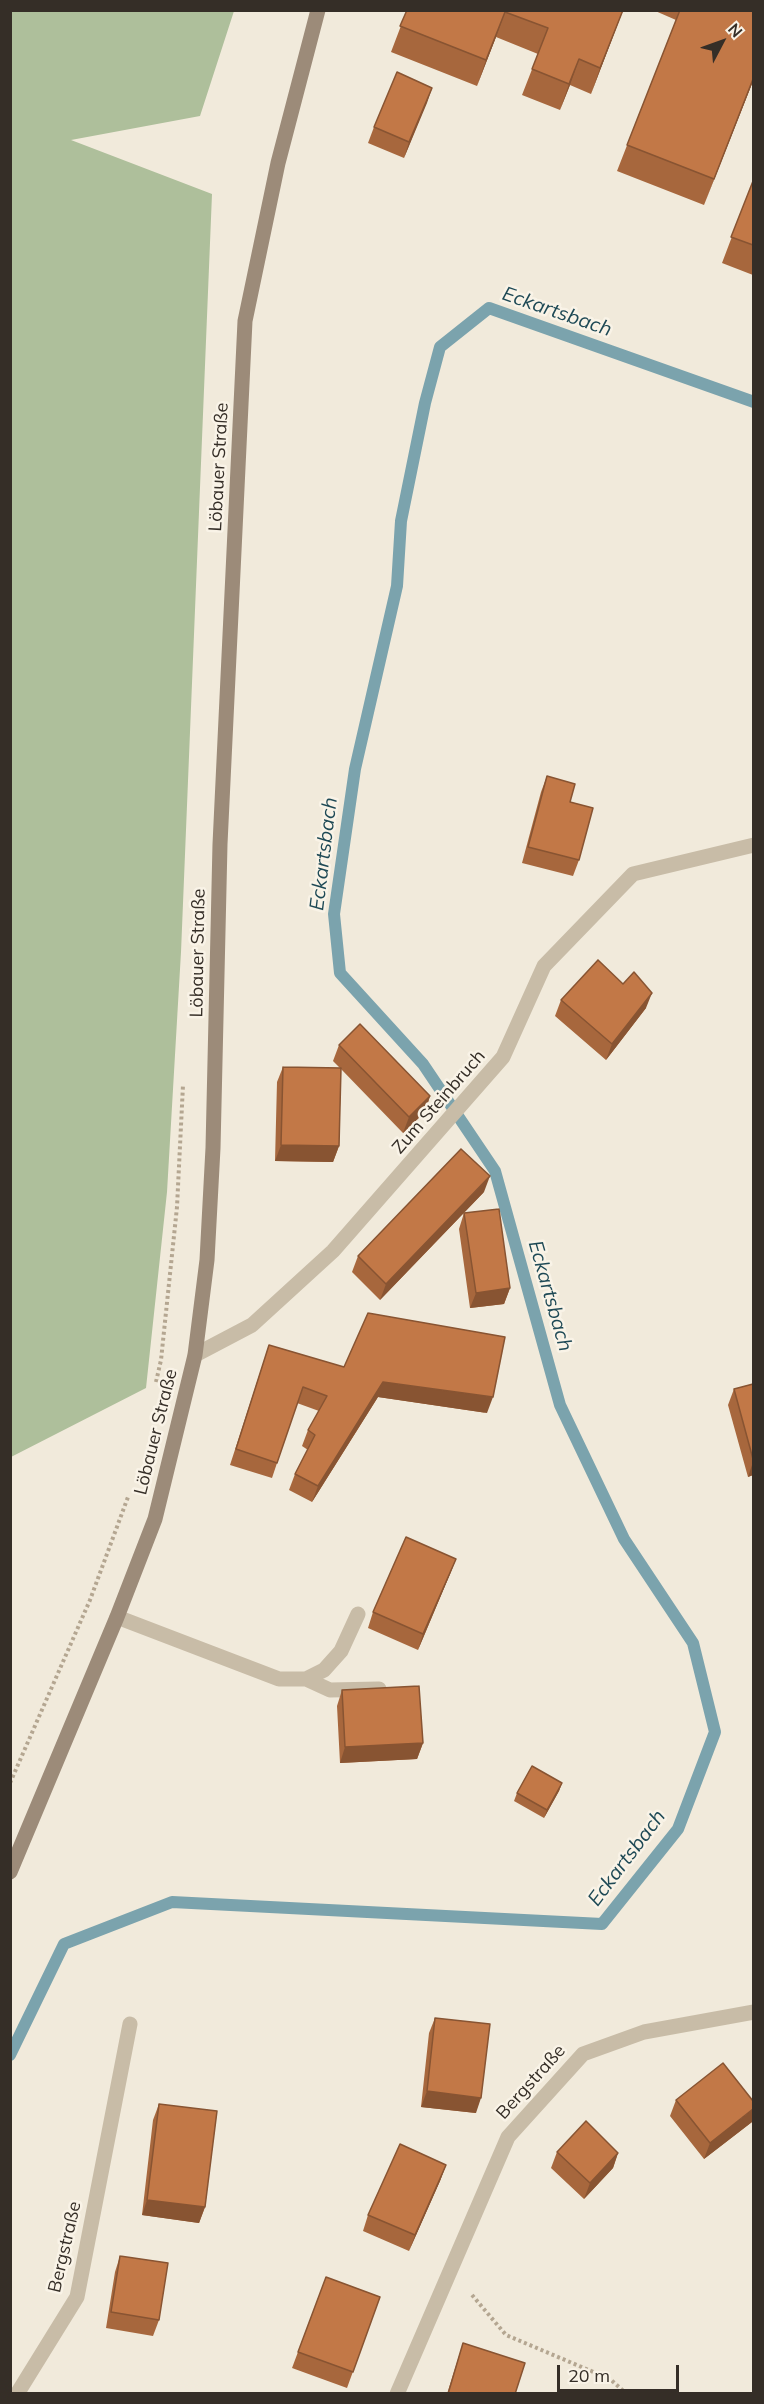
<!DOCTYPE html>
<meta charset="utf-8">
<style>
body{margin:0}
#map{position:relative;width:764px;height:2404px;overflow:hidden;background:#f1eadb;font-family:Mulish,sans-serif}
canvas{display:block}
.frame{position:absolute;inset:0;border:12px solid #352e27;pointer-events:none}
.north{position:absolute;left:692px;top:12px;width:60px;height:60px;-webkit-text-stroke:4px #f9f3e7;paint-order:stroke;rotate:49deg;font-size:16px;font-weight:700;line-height:24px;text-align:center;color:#352e27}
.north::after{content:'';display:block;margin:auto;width:21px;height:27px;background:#352e27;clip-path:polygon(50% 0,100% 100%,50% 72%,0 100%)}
.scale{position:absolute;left:557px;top:2365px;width:122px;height:27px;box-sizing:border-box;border:3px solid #352e27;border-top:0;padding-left:8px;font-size:18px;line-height:21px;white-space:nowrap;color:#352e27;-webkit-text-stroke:4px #f9f3e7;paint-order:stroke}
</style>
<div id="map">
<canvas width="764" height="2404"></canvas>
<div class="frame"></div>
<div class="north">N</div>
<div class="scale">20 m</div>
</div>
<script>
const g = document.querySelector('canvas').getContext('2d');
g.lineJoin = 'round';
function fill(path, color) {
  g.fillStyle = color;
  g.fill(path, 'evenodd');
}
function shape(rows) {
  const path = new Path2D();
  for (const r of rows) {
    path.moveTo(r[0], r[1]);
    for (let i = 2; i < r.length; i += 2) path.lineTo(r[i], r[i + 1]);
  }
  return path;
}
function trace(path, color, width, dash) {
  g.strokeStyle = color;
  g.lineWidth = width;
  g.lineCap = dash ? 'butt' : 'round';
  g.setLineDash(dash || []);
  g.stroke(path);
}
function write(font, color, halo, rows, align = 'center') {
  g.font = font + ' Mulish,sans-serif';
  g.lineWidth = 5;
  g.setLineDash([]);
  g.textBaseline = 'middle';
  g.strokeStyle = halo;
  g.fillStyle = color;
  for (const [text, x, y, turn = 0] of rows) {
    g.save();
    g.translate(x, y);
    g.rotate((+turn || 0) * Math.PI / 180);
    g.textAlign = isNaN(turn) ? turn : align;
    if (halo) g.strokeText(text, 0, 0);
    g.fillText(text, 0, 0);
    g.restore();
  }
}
fill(shape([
 [11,10,234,11,200,116,71,140,212,194,181,952,167,1192,146,1388,11,1457]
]), '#aebf9b');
trace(shape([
 [10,2055,64,1944,172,1902,602,1924,678,1829,715,1732,693,1643,624,1539,560,1405,495,1171,423,1064,340,973,334,914,355,769,397,586,401,521,425,403,440,347,489,308,754,402]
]), '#7ba3ad', 12);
trace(shape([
 [156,1382,161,1360,177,1207,183,1085],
 [10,1783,90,1600,128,1497],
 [472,2295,506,2335,610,2379,627,2394]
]), '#b4a691', 4, [3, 3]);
trace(shape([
 [117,1617,279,1679,306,1679,330,1690,379,1689],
 [306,1679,324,1670,341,1651,358,1614],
 [17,2394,77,2297,130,2024]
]), '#c8bca7', 15);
trace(shape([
 [195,1355,252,1325,333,1251,503,1057,544,966,633,874,754,845],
 [397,2394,508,2137,583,2054,644,2032,754,2012]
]), '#c8bca7', 15);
trace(shape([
 [10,1872,117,1617,155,1519,195,1355,207,1260,213,1148,220,844,245,321,278,163,318,10]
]), '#9c8b79', 15);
fill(shape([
 [407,10,623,10,591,94,570,85,560,110,522,95,538,54,496,37,477,86,391,52],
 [653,10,753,10,753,81,704,205,617,171,676,20],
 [432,88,404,158,368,143,374,127],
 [753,181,753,275,722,263],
 [547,776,579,860,573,876,522,863,541,792],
 [623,984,646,1008,606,1060,555,1016,561,1000],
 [339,1045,430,1096,425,1112,403,1133,341,1069,339,1146,333,1162,275,1161,277,1082,283,1067,340,1068,333,1061],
 [484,1192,380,1300,352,1272,358,1256],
 [464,1213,510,1288,504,1304,470,1308,459,1229],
 [269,1345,487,1413,378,1397,312,1502,289,1490,295,1474,308,1450,302,1446,308,1430,319,1411,297,1403,272,1478,230,1465],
 [753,1384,753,1475,748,1477,728,1405,734,1389],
 [456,1559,450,1574,418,1650,368,1628,373,1612],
 [342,1690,423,1743,417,1759,340,1763,337,1706],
 [562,1783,559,1791,544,1818,514,1801,517,1793],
 [435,2018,476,2113,421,2107,429,2033],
 [676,2100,752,2122,704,2159,670,2116],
 [159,2104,205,2207,199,2223,142,2215,153,2120],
 [557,2152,618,2153,613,2168,584,2199,551,2168],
 [446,2165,440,2181,409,2251,363,2231,368,2215],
 [120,2256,159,2320,153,2336,106,2328,115,2272],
 [326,2277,380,2297,347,2388,292,2368],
 [463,2343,515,2394,447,2394]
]), '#a7673d');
fill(shape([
 [623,10,622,13,591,94,600,68],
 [505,12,496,37,477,86,486,60],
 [579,59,570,85,560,110,569,84],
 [753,79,753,81,704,205,714,179],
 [432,88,427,103,404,158,409,142],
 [652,993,646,1008,606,1060,612,1044],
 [430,1096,425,1112,403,1133,409,1117],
 [281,1145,339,1146,333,1162,275,1161],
 [490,1176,484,1192,380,1300,386,1284],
 [510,1288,504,1304,470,1308,476,1293],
 [383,1382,493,1397,487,1413,378,1397,312,1502,318,1486],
 [753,1462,753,1475,748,1477],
 [456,1559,450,1574,418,1650,423,1634],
 [423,1743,417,1759,340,1763,345,1747],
 [562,1783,559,1791,544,1818,547,1810],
 [427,2091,481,2098,476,2113,421,2107],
 [753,2109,753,2117,752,2122,704,2159,710,2143],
 [618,2153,613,2168,584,2199,590,2183],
 [446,2165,440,2181,409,2251,415,2235],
 [147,2200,205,2207,199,2223,142,2215]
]), '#885432');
const building = shape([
 [407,10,623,10,600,68,579,59,569,84,532,69,548,28,505,12,486,60,400,26,407,10],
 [680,10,753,10,753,79,714,179,627,145,680,10],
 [397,72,432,88,409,142,374,127,397,72],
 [753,181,753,245,731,237,753,181],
 [547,776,575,784,570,802,593,808,579,860,528,847,547,776],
 [598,960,623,984,634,972,652,993,612,1044,561,1000,598,960],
 [360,1024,430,1096,409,1117,339,1045,360,1024],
 [283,1067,341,1068,339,1146,281,1145,283,1067],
 [461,1149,490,1176,386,1284,358,1256,461,1149],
 [499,1209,510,1288,476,1293,464,1213,499,1209],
 [368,1313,505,1337,493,1397,383,1382,318,1486,295,1474,315,1435,308,1430,327,1396,303,1387,277,1463,236,1449,269,1345,344,1367,368,1313],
 [753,1384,753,1459,734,1389,753,1384],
 [406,1537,456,1559,423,1634,373,1612,406,1537],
 [419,1686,423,1743,345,1747,342,1690,419,1686],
 [532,1766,562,1783,547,1810,517,1793,532,1766],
 [435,2018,490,2024,481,2098,427,2091,435,2018],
 [723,2063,753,2101,753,2109,710,2143,676,2100,723,2063],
 [159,2104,217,2111,205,2207,147,2200,159,2104],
 [586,2121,618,2153,590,2183,557,2152,586,2121],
 [400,2144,446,2165,415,2235,368,2215,400,2144],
 [120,2256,168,2263,159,2320,111,2312,120,2256],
 [326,2277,380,2297,353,2372,298,2352,326,2277],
 [463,2343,525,2363,515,2394,448,2394,463,2343]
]);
fill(building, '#c27847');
trace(building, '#885432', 1.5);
write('18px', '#352e27', '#f9f3e7', [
 ["Löbauer Straße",219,467,-87],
 ["Löbauer Straße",198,953,-89],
 ["Zum Steinbruch",439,1102,-49],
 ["Löbauer Straße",156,1432,-76],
 ["Bergstraße",531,2082,-48],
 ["Bergstraße",65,2247,-77]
]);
write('italic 20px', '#1e4955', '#f9f3e7', [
 ["Eckartsbach",557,312,19],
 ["Eckartsbach",324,854,-83],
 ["Eckartsbach",550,1296,74],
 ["Eckartsbach",627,1858,-53]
]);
</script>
